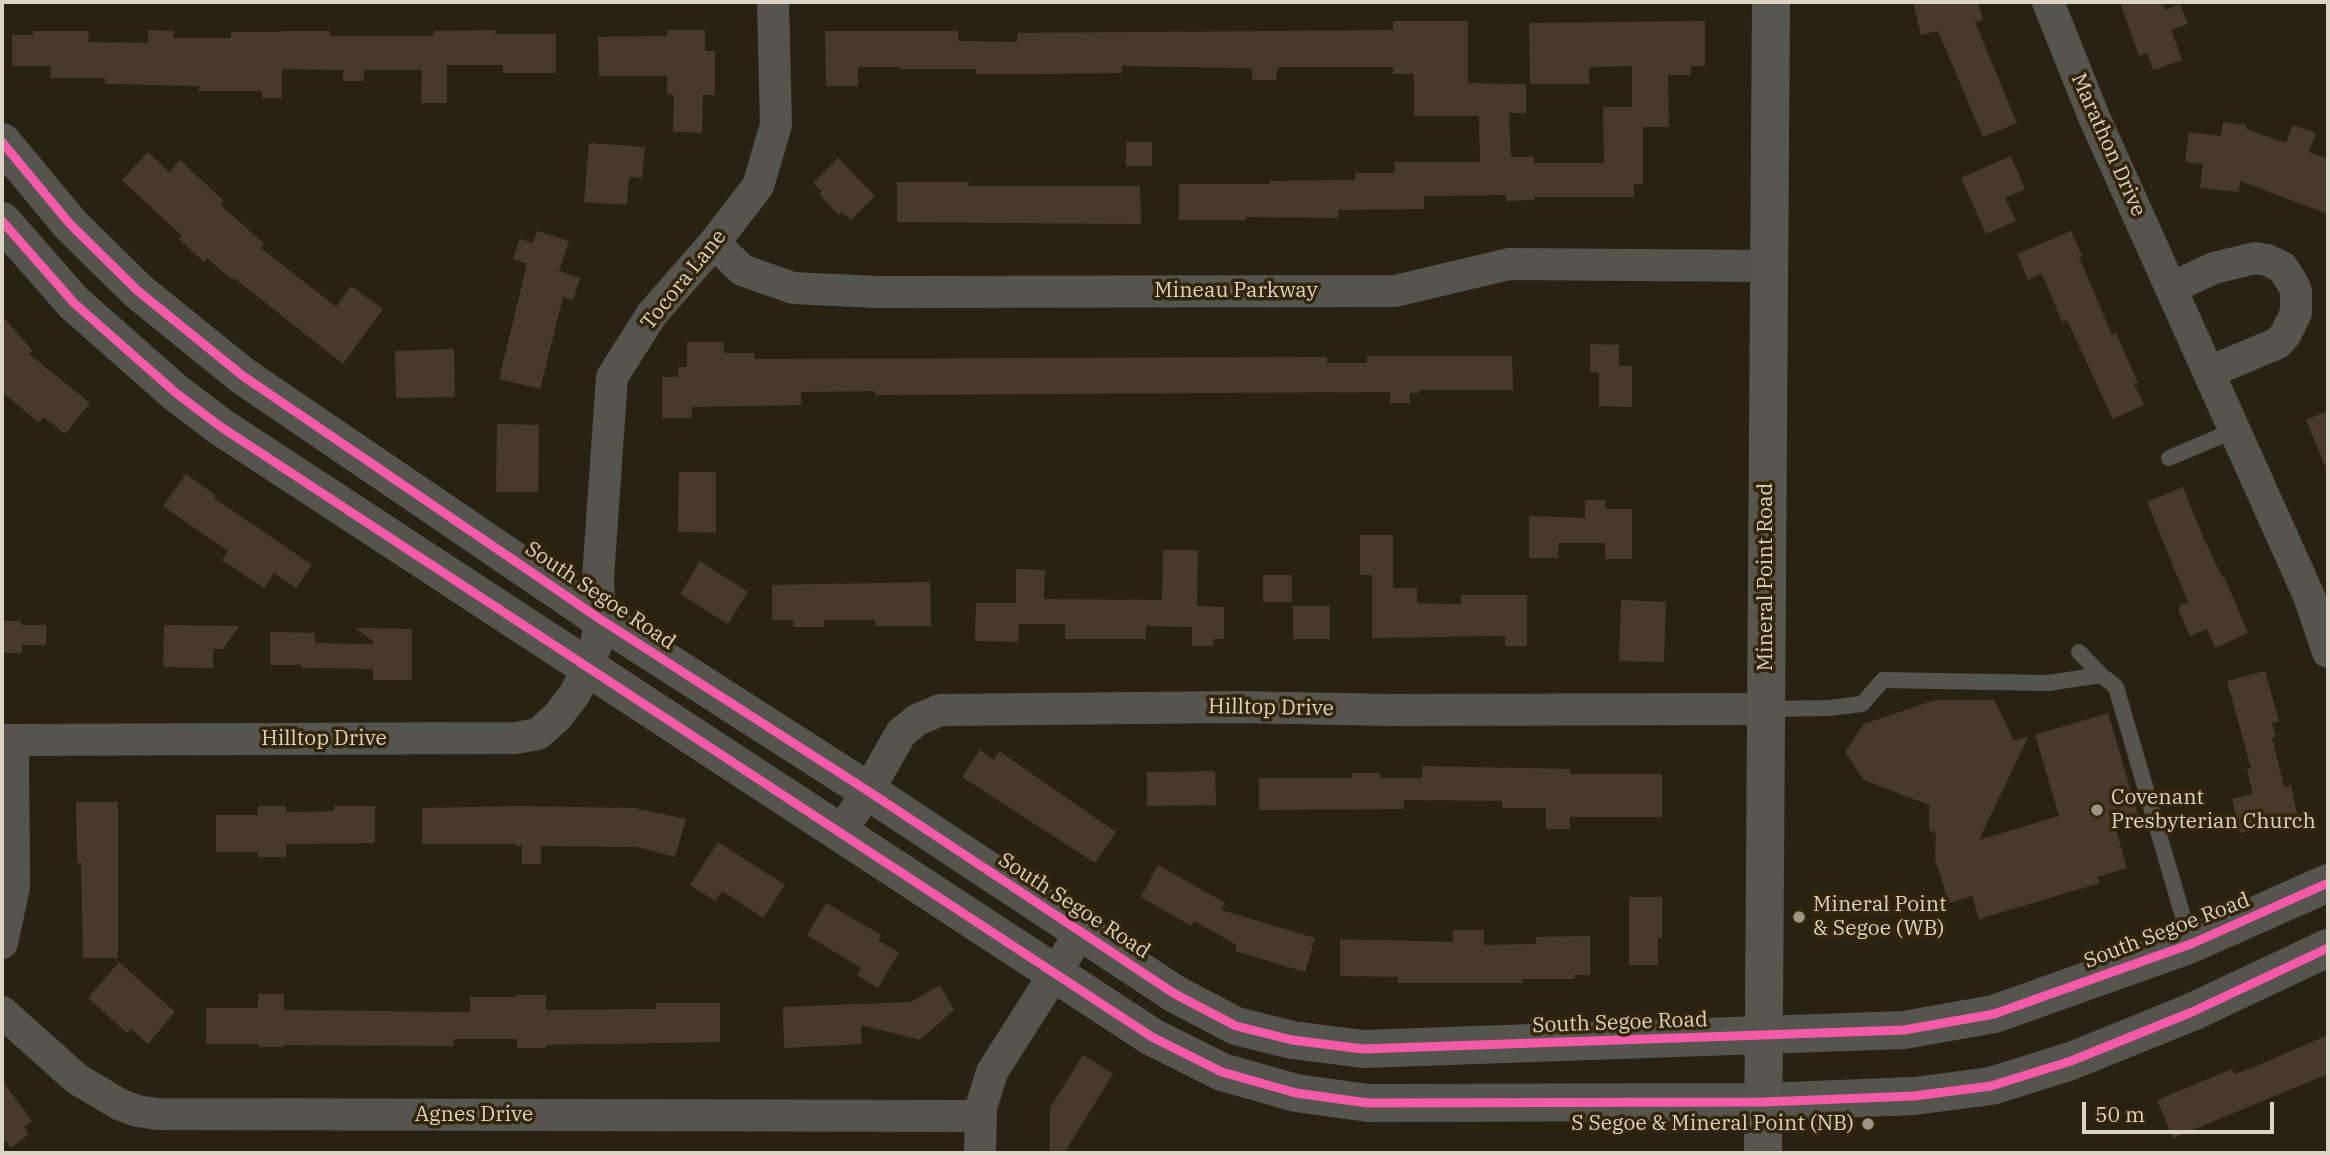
<!DOCTYPE html>
<style>
body{margin:0}
#map{position:relative;width:2330px;height:1155px;overflow:hidden;background:#292213;font-family:"IBM Plex Serif",serif}
canvas{display:block}
.frame{position:absolute;inset:0;border:4px solid #dbd3c3;pointer-events:none}
.scale{position:absolute;left:2082px;top:1102px;width:192px;height:32px;box-sizing:border-box;border:4px solid #dbd3c3;border-top:0;padding-left:9px;font-size:21px;line-height:24px;white-space:nowrap;color:#dbd3c3;-webkit-text-stroke:5px #332509;paint-order:stroke}
</style>
<div id="map">
<canvas width="2330" height="1155"></canvas>
<div class="frame"></div>
<div class="scale">50 m</div>
</div>
<script>
const g = document.querySelector('canvas').getContext('2d');
g.lineJoin = 'round';
function fill(path, color) {
  g.fillStyle = color;
  g.fill(path, 'evenodd');
}
function shape(rows) {
  const path = new Path2D();
  for (const r of rows) {
    path.moveTo(r[0], r[1]);
    for (let i = 2; i < r.length; i += 2) path.lineTo(r[i], r[i + 1]);
  }
  return path;
}
function trace(path, color, width, dash) {
  g.strokeStyle = color;
  g.lineWidth = width;
  g.lineCap = dash ? 'butt' : 'round';
  g.setLineDash(dash || []);
  g.stroke(path);
}
function write(font, color, halo, rows, align = 'center') {
  g.font = font + ' "IBM Plex Serif",serif';
  g.lineWidth = 7;
  g.setLineDash([]);
  g.textBaseline = 'middle';
  g.strokeStyle = halo;
  g.fillStyle = color;
  for (const [text, x, y, turn = 0] of rows) {
    g.save();
    g.translate(x, y);
    g.rotate((+turn || 0) * Math.PI / 180);
    g.textAlign = isNaN(turn) ? turn : align;
    if (halo) g.strokeText(text, 0, 0);
    g.fillText(text, 0, 0);
    g.restore();
  }
}
fill(shape([
 [1913,2,1978,2,1983,20,1975,22,2017,123,1983,137,1938,31,1921,35],
 [2120,2,2162,2,2165,10,2180,4,2188,24,2171,30,2182,60,2153,70,2147,53,2139,56],
 [1393,21,1468,21,1468,83,1526,84,1526,113,1509,113,1511,157,1534,157,1534,163,1604,163,1603,107,1632,107,1632,66,1589,67,1589,84,1530,84,1529,23,1705,21,1705,66,1691,66,1691,75,1668,75,1669,127,1643,127,1643,184,1634,184,1634,197,1534,197,1535,200,1506,201,1506,195,1424,196,1424,209,1338,210,1338,218,1246,217,1246,220,1179,220,1179,184,1270,184,1270,181,1355,180,1355,173,1395,173,1394,162,1480,162,1479,116,1414,116,1414,74,1393,74,1393,67,1278,67,1276,80,1252,80,1252,68,1122,66,1122,73,1041,74,976,74,976,69,899,69,899,67,858,67,858,86,826,86,825,31,958,31,958,41,1017,42,1018,33,1393,30],
 [148,30,174,31,173,38,231,38,231,32,281,32,281,31,330,31,330,36,433,36,433,31,495,30,495,34,556,34,556,73,503,73,503,65,447,65,447,103,421,103,422,70,364,70,364,81,343,81,343,70,282,69,282,98,262,98,262,91,199,91,199,86,105,84,105,78,50,78,51,66,12,66,12,35,33,35,33,31,89,31,88,42,148,43],
 [667,30,705,30,705,51,715,51,715,95,703,95,702,133,673,132,674,95,667,94,667,76,599,76,598,37,667,36],
 [2223,122,2246,125,2246,129,2286,143,2293,125,2316,133,2309,152,2328,159,2328,214,2240,181,2239,192,2200,188,2203,164,2185,162,2189,132,2221,136],
 [1126,142,1152,142,1152,166,1126,166],
 [589,143,645,147,642,178,629,177,627,205,584,202],
 [148,152,169,172,180,160,224,201,221,205,264,244,261,248,336,307,351,286,383,309,343,364,234,278,232,280,207,258,204,262,179,239,182,236,122,180],
 [2011,156,2025,189,2005,198,2016,221,1986,234,1961,178],
 [838,158,875,196,851,220,842,212,839,215,819,194,822,191,813,183],
 [897,182,969,182,969,186,1140,186,1141,224,897,222],
 [537,231,569,241,559,271,580,278,573,300,563,297,540,389,499,379,527,264,513,259,520,239,533,243],
 [2071,231,2082,256,2079,257,2112,335,2116,333,2138,383,2134,384,2144,405,2113,419,2067,320,2062,322,2042,274,2028,280,2017,254],
 [2,316,33,351,29,354,90,403,65,434,44,417,39,423,2,392],
 [687,342,724,342,724,353,754,353,754,359,1327,357,1327,363,1367,363,1367,356,1512,356,1513,390,1419,390,1419,393,1410,393,1410,403,1390,403,1390,392,875,395,875,391,801,392,801,405,692,407,692,418,662,418,662,377,678,377,678,367,687,367],
 [1590,344,1619,345,1619,366,1632,366,1632,407,1599,406,1599,373,1590,372],
 [454,349,455,397,396,398,395,351],
 [2328,411,2328,473,2306,420],
 [497,424,539,425,538,492,496,492],
 [679,472,716,472,716,533,678,532],
 [186,474,216,496,214,498,312,565,296,588,274,573,264,588,222,560,228,551,163,506],
 [2183,487,2204,539,2222,577,2224,576,2248,633,2215,648,2207,629,2190,636,2178,609,2180,608,2179,606,2188,602,2147,502],
 [1585,500,1605,500,1605,509,1632,509,1632,559,1605,559,1605,543,1559,543,1558,558,1529,558,1529,516,1585,518],
 [1360,535,1393,535,1393,588,1417,588,1417,603,1461,604,1461,595,1527,595,1527,646,1505,646,1505,636,1372,638,1372,575,1360,575],
 [1163,550,1198,550,1197,606,1224,607,1224,639,1213,639,1213,646,1192,646,1192,627,1146,626,1146,639,1065,639,1065,624,1019,624,1018,642,975,641,976,603,1016,603,1016,569,1045,570,1044,599,1162,600],
 [700,561,748,592,728,624,680,594],
 [1263,575,1292,575,1292,602,1263,602],
 [930,582,931,626,875,626,875,620,824,620,824,627,793,627,793,620,772,620,772,585],
 [1621,600,1666,602,1664,662,1619,661],
 [1293,606,1330,606,1330,639,1293,639],
 [2,621,21,621,21,625,46,625,46,645,22,645,22,653,2,653],
 [164,625,239,626,223,649,213,649,213,668,163,667],
 [355,628,412,629,412,680,373,680,373,669,302,668,302,665,270,665,270,632,315,633,315,643,373,644,373,641],
 [2265,671,2279,721,2272,723,2276,737,2272,738,2284,787,2291,785,2298,819,2240,833,2232,799,2253,794,2247,769,2251,768,2227,681],
 [1935,700,1994,700,2014,741,2028,737,1979,840,2059,816,2035,735,2108,713,2138,815,2114,823,2127,868,2097,877,2100,883,1979,919,1972,896,1949,903,1935,859,1936,834,1929,830,1929,805,1864,780,1845,752,1864,724],
 [980,750,994,760,999,751,1116,832,1095,863,962,777],
 [1422,766,1570,769,1570,774,1662,774,1662,817,1570,817,1570,829,1546,829,1546,808,1502,808,1502,801,1404,800,1404,809,1259,810,1259,778,1352,778,1352,773,1380,773,1380,778,1422,778],
 [1215,771,1216,805,1147,806,1147,772],
 [76,802,118,802,118,958,83,958,81,863,77,863],
 [258,806,286,806,286,812,334,811,334,806,375,806,375,843,286,844,286,857,258,857,258,852,216,852,216,815,258,815],
 [517,806,634,808,686,819,675,857,637,847,541,846,541,864,522,864,522,846,516,846,516,844,422,844,422,808],
 [718,842,785,885,763,918,722,891,715,901,690,885],
 [1158,865,1225,903,1221,910,1315,938,1305,972,1235,951,1237,945,1194,921,1191,926,1141,897],
 [1629,897,1662,897,1662,938,1658,938,1658,965,1629,965],
 [826,903,881,935,878,940,899,953,878,988,857,975,861,968,807,935],
 [1453,930,1484,930,1484,945,1536,944,1536,937,1590,936,1590,975,1575,975,1575,979,1522,979,1522,983,1398,983,1398,977,1340,976,1340,939,1453,942],
 [119,962,175,1012,148,1044,131,1029,127,1033,88,998],
 [940,985,954,1010,920,1040,861,1025,862,1044,784,1048,783,1007,911,1002],
 [258,994,284,994,284,1010,470,1012,470,997,517,997,517,995,546,995,546,1010,656,1009,656,1003,720,1003,720,1042,546,1045,546,1048,517,1048,517,1039,454,1039,454,1046,284,1045,284,1047,259,1047,259,1044,206,1044,206,1008,258,1008],
 [2328,1035,2328,1074,2173,1138,2157,1100,2232,1069,2235,1074,2256,1066],
 [1083,1055,1113,1074,1064,1153,1050,1153,1050,1108],
 [2,1080,32,1121,24,1127,29,1134,11,1148,6,1141,2,1144]
]), '#473a2d');
trace(shape([
 [2169,458,2235,430],
 [2079,652,2101,675,2116,687,2191,944],
 [1765,709,1829,708,1862,704,1883,680,2048,683,2101,675]
]), '#55554e', 16);
trace(shape([
 [2048,2,2094,117,2309,596,2328,652],
 [714,243,742,270,793,288,877,292,1395,291,1509,264,1768,266],
 [2171,288,2214,268,2255,258,2267,260,2282,267,2293,284,2296,291,2296,313,2285,335,2278,343,2209,372],
 [2,740,516,738,538,734,557,717,574,695,588,668,596,645,600,619,598,578,612,377,652,314,714,243,758,186,776,125,773,2],
 [840,833,868,791,901,733,917,720,940,710,1237,707,1393,710,1764,709],
 [2,943,14,887,13,740],
 [2,1012,77,1079,119,1104,137,1111,158,1114,981,1116],
 [980,1153,981,1108,992,1072,1081,932]
]), '#55554e', 32);
trace(shape([
 [2,142,70,224,138,291,243,376,600,619,868,791,1175,994,1236,1026,1292,1040,1363,1049,1904,1030,1994,1014,2191,944,2328,883],
 [2,221,74,303,176,393,221,427,1152,1037,1222,1072,1296,1093,1368,1103,1764,1102,1914,1096,1991,1086,2071,1061,2192,1012,2328,948]
]), '#55554e', 38);
trace(shape([
 [1763,1153,1771,2]
]), '#57574f', 38);
trace(shape([
 [2,142,70,224,138,291,243,376,600,619,868,791,1175,994,1236,1026,1292,1040,1363,1049,1904,1030,1994,1014,2191,944,2328,883],
 [2,221,74,303,176,393,221,427,1152,1037,1222,1072,1296,1093,1368,1103,1764,1102,1914,1096,1991,1086,2071,1061,2192,1012,2328,948]
]), '#f35aa7', 9);
for (const [x, y, r, color] of [
 [2097,810,7,"#9d9585"],
 [1799,917,7,"#9d9585"],
 [1868,1124,7,"#9d9585"]
]) {
  const dot = new Path2D();
  dot.arc(x, y, r, 0, 2 * Math.PI);
  g.fillStyle = color;
  g.fill(dot);
  trace(dot, '#332509', 2.5);
}
write('21px', '#dbd3c3', '#332509', [
 ["Marathon Drive",2108,145,66],
 ["Tocora Lane",684,280,-51],
 ["Mineau Parkway",1236,291],
 ["Mineral Point Road",1766,577,-90],
 ["South Segoe Road",600,596,34],
 ["Hilltop Drive",1271,708,1],
 ["Hilltop Drive",324,739],
 ["South Segoe Road",1074,906,33],
 ["South Segoe Road",2167,931,-21],
 ["South Segoe Road",1620,1023,-2],
 ["Agnes Drive",474,1115]
]);
write('21px', '#dbd3c3', '#332509', [
 ["Covenant",2111,798],
 ["Presbyterian Church",2111,822],
 ["Mineral Point",1813,905],
 ["& Segoe (WB)",1813,929],
 ["S Segoe & Mineral Point (NB)",1854,1124,"right"]
], 'left');
</script>
